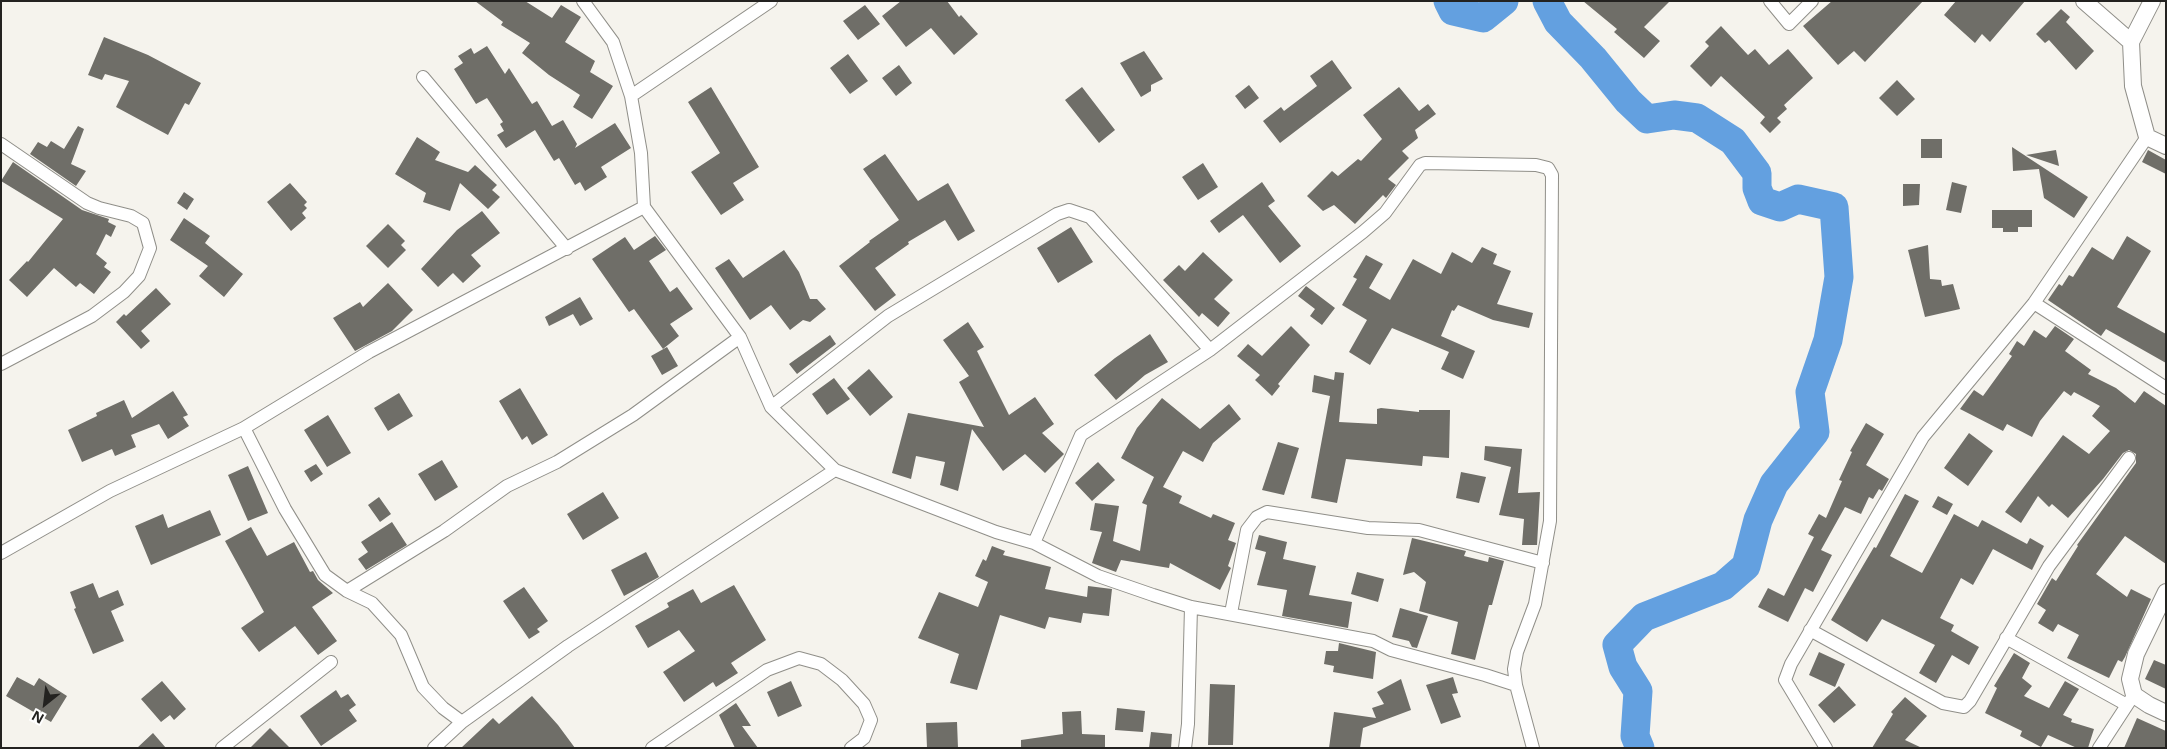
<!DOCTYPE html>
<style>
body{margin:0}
#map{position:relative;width:2167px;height:749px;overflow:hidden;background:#f5f3ed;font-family:"Noto Sans",sans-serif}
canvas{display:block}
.frame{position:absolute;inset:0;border:2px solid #232220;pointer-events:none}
.north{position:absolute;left:20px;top:679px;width:50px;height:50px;-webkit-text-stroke:4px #fff;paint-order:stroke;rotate:209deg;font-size:14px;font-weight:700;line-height:20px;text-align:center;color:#232220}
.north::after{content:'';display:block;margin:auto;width:18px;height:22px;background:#232220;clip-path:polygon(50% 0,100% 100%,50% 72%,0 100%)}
</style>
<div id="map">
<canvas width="2167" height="749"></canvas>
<div class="frame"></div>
<div class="north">N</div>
</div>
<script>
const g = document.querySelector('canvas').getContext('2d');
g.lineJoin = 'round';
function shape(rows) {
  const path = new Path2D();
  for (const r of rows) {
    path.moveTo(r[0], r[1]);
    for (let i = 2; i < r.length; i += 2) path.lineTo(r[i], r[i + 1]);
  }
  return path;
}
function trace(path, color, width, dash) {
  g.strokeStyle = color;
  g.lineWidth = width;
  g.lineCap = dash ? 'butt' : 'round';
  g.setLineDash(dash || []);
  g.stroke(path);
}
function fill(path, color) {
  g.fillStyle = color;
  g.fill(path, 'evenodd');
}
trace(shape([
 [1448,1,1453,11,1483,18,1504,1],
 [1547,1,1558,22,1593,58,1628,101,1647,119,1674,115,1697,118,1733,141,1757,173,1757,188,1762,201,1780,207,1798,199,1834,207,1839,277,1828,340,1810,392,1815,432,1774,484,1758,520,1746,566,1723,586,1644,617,1617,645,1623,667,1638,691,1635,736,1640,748]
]), '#63a0e0', 29);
fill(shape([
 [475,1,525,1,552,18,561,5,581,17,565,42,595,61,590,72,613,86,592,119,573,107,580,95,549,75,522,53,530,43,501,25,503,22],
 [901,1,947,1,959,17,961,15,978,34,954,55,931,28,906,47,882,16],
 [1583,1,1670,1,1644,27,1660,41,1644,58,1614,32,1617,29],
 [1832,1,1923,1,1865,62,1854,51,1838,65,1803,26],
 [1956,1,2025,1,1990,42,1982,34,1975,43,1944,15],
 [865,5,880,24,858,40,843,21],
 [2061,9,2070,17,2066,22,2094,51,2076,70,2049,40,2045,43,2036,34],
 [1721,26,1748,55,1755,49,1769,65,1788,49,1813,78,1784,105,1787,109,1777,118,1781,122,1770,133,1760,123,1765,117,1721,76,1711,87,1690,66,1709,46,1705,42],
 [104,37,148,55,201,83,189,105,185,103,168,135,116,107,129,81,105,74,102,80,88,75],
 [487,46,505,74,509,68,532,104,537,101,552,126,563,120,577,144,575,148,615,123,631,148,601,167,607,177,585,191,580,182,575,185,559,158,554,161,535,130,506,148,497,135,504,131,500,124,503,122,487,98,476,104,454,69,463,63,458,56,471,48,474,54],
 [1144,51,1163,79,1151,85,1151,91,1141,97,1120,63],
 [848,54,868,81,850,94,830,68],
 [1332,60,1352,88,1280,143,1263,121,1281,107,1284,111,1317,86,1310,76],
 [899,65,912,83,896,96,882,78],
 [1897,80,1915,99,1897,116,1879,98],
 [1249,85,1259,98,1245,109,1235,96],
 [711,87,759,167,733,183,744,200,721,215,691,172,720,153,688,102],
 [1082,87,1115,130,1099,143,1065,100],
 [1399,87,1419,111,1428,104,1436,114,1415,130,1418,138,1402,151,1409,158,1388,179,1396,185,1386,198,1383,195,1355,224,1334,205,1323,211,1307,196,1332,171,1338,176,1358,159,1361,161,1382,139,1363,115],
 [78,126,84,129,71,164,86,171,76,186,30,154,38,142,47,147,51,141,64,149],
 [417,137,440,152,435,160,468,172,475,165,497,185,492,190,500,197,488,209,460,183,450,211,423,202,426,193,395,174],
 [1921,139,1942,139,1942,158,1921,158],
 [2012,147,2088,197,2074,218,2044,198,2039,169,2013,171],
 [2056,150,2059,166,2026,155],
 [2148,150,2166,160,2166,174,2142,162],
 [885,154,918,201,948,183,975,231,958,241,945,220,908,242,909,244,875,268,896,295,875,311,839,266,870,242,869,241,899,220,863,169],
 [13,162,82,210,109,219,108,222,116,226,111,237,106,234,96,254,107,263,104,267,111,272,94,294,80,283,76,287,54,268,27,297,9,280,27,261,28,262,63,219,1,181],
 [1203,163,1218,187,1198,200,1182,177],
 [1262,182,1275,201,1268,206,1301,246,1280,263,1243,215,1219,233,1210,221],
 [1952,182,1967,186,1961,213,1946,210],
 [290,183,307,202,304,205,307,208,302,213,306,218,291,231,267,202],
 [1903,184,1920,184,1919,205,1903,206],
 [184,192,194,199,187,210,177,203],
 [1992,210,2032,210,2032,227,2018,227,2018,232,2003,232,2003,228,1992,228],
 [482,211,500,233,471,255,481,266,463,283,453,273,438,287,421,269,457,230],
 [184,218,210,236,205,243,243,274,224,297,199,276,208,266,170,240],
 [388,224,405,241,401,245,406,250,388,268,366,246],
 [1071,227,1093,262,1058,283,1037,248],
 [655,236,666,250,649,261,670,292,677,287,693,309,670,324,679,336,663,349,634,309,629,312,592,259,625,237,634,250],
 [2127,236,2151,251,2117,307,2166,334,2166,363,2106,329,2101,336,2048,300,2059,284,2062,286,2069,275,2073,277,2092,247,2113,260],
 [1928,245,1930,279,1941,280,1942,286,1953,284,1960,309,1925,317,1908,250],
 [1482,247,1497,254,1493,264,1511,271,1497,304,1533,313,1529,328,1493,320,1458,305,1454,311,1452,310,1441,336,1475,351,1463,379,1441,369,1449,352,1392,328,1370,365,1349,352,1367,320,1342,305,1357,279,1353,277,1366,255,1383,264,1369,288,1390,300,1413,259,1441,274,1452,252,1472,263],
 [784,250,799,272,810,299,817,299,826,309,810,322,803,320,790,330,771,305,750,320,715,268,729,259,743,278],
 [1203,252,1233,280,1214,299,1230,313,1218,327,1202,313,1199,317,1163,280,1179,265,1185,271],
 [388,283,413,310,392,331,355,351,333,318,360,302,363,307],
 [1306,286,1335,308,1322,325,1310,316,1315,309,1298,296],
 [156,288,171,304,141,331,150,341,141,349,116,322,124,314,126,316],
 [580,297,593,319,580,326,573,314,549,326,545,317],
 [968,322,984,347,977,351,1009,415,1035,397,1054,424,1042,433,1064,454,1045,473,1025,454,1003,471,972,429,958,491,940,485,945,462,916,456,911,479,892,473,908,413,984,427,959,382,969,376,943,340],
 [1291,326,1310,345,1278,384,1280,386,1272,396,1255,380,1260,375,1237,356,1248,344,1262,356],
 [2055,326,2074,339,2065,351,2091,370,2088,374,2116,388,2135,403,2144,391,2166,406,2166,564,2125,536,2096,574,2127,597,2131,589,2151,599,2125,657,2122,662,2118,660,2109,678,2067,658,2079,635,2058,624,2053,632,2038,623,2046,610,2037,604,2052,578,2056,581,2078,546,2077,545,2136,463,2136,454,2129,450,2123,453,2103,479,2068,518,2052,504,2049,507,2038,496,2021,523,2005,512,2063,435,2089,454,2110,431,2092,416,2100,406,2074,392,2071,396,2064,391,2040,421,2032,437,2007,424,2003,431,1960,409,1974,390,1983,396,2012,356,2009,354,2017,341,2024,346,2034,330,2046,338],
 [1150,334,1168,362,1145,375,1116,400,1094,375,1115,358],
 [830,335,836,344,797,374,789,364],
 [667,347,678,366,662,375,651,356],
 [869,369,893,397,870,416,847,388],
 [1335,372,1344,373,1339,422,1377,424,1377,409,1381,408,1419,412,1419,410,1450,410,1449,458,1423,456,1422,466,1346,459,1337,503,1311,498,1330,396,1312,392,1314,375,1334,380],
 [834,378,850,399,827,415,812,394],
 [520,388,548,435,532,445,527,436,522,440,499,401],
 [173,391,188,415,183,417,189,426,168,439,159,424,131,435,136,447,115,456,112,449,82,462,68,430,97,416,96,413,124,400,132,418],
 [399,393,413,416,388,431,374,408],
 [1162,398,1200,429,1229,404,1241,419,1213,443,1203,462,1183,451,1163,487,1182,496,1179,503,1211,518,1213,514,1235,523,1228,540,1236,543,1228,566,1231,568,1220,590,1170,563,1169,568,1121,560,1116,572,1092,563,1102,532,1090,530,1095,503,1119,506,1113,541,1140,551,1147,505,1142,503,1154,477,1121,458,1137,428],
 [328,415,351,453,327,467,304,430],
 [1866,423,1884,434,1866,465,1889,479,1882,491,1879,489,1873,499,1869,497,1861,514,1845,507,1821,550,1832,555,1813,592,1805,588,1788,622,1758,607,1768,588,1784,596,1814,537,1808,534,1819,514,1826,518,1842,481,1839,480,1852,452,1850,451],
 [1969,433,1993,451,1968,486,1944,468],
 [1278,442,1299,448,1284,495,1262,490],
 [1485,446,1522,449,1518,493,1540,492,1537,545,1522,545,1524,519,1499,515,1511,467,1484,460],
 [442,460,458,487,435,501,418,474],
 [1098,462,1115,480,1092,501,1075,483],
 [316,464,323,474,311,482,304,471],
 [248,466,268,513,248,521,228,475],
 [1461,472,1486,477,1479,503,1456,498],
 [603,492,619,518,583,540,567,514],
 [1905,494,1919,501,1890,556,1922,573,1954,514,1978,527,1982,520,2027,544,2030,538,2044,546,2032,570,1993,549,1973,585,1961,578,1940,618,1954,625,1951,631,1979,647,1969,665,1952,655,1936,683,1919,673,1935,645,1882,619,1867,642,1831,620,1874,547,1876,548],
 [1938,496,1953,504,1947,515,1932,507],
 [379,497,391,514,380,522,368,505],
 [210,510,221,535,151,565,135,526,163,514,168,528],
 [392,522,407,545,366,570,358,559,368,552,361,542],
 [251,527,267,556,294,542,310,572,313,571,318,580,333,593,312,607,337,641,318,655,295,626,259,652,241,628,264,612,225,541],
 [1259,535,1287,542,1283,559,1316,566,1309,595,1352,602,1348,628,1282,616,1287,590,1257,585,1266,552,1255,549],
 [1412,538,1466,551,1464,556,1488,562,1489,557,1504,561,1492,605,1489,605,1475,660,1451,654,1458,622,1419,611,1426,582,1414,572,1403,575],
 [992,546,1005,551,1003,555,1051,567,1045,589,1087,597,1088,586,1112,589,1109,616,1083,613,1081,623,1049,617,1045,629,1000,615,977,690,950,683,959,654,918,638,939,592,978,607,988,582,975,576,983,559,986,561],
 [646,552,659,577,624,596,611,570],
 [1357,572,1384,579,1378,602,1351,594],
 [93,583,99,598,118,590,124,605,111,611,124,641,93,654,74,609,76,608,70,592],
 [734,585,766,640,731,663,738,673,716,687,713,682,684,702,663,672,695,651,679,630,648,648,635,626,669,607,667,603,693,589,701,603],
 [524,587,548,621,537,629,540,632,529,639,503,601],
 [1400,608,1428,616,1417,648,1412,647,1409,641,1392,637],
 [1339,643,1376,652,1373,679,1333,672,1334,666,1324,664,1326,651,1338,651],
 [1819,652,1845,664,1835,687,1809,675],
 [2014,653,2030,663,2022,678,2032,686,2024,696,2049,708,2065,681,2079,689,2063,715,2072,719,2071,722,2094,729,2088,748,2077,748,2048,735,2041,747,2020,736,2022,731,1985,713,1997,688,1994,686],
 [2154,660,2166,665,2166,689,2145,679],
 [17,677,34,686,39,678,67,696,51,722,6,696],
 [1453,677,1458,693,1452,694,1461,717,1441,724,1426,685],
 [1401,679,1411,710,1363,728,1360,748,1329,748,1334,712,1376,718,1372,708,1384,704,1377,692],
 [162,681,186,709,174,720,170,715,161,722,141,699],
 [791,681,802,706,778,717,767,692],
 [1210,684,1235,685,1233,745,1208,745],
 [1839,686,1856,705,1834,723,1818,705],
 [336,690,341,698,348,694,356,705,349,710,357,721,321,746,300,716],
 [532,696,558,725,575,748,461,748,493,718,499,724],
 [1905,697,1927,716,1905,740,1922,748,1872,748,1893,714,1891,712],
 [736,703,751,726,742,726,758,748,735,748,719,715],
 [1117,708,1145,711,1143,732,1115,730],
 [1081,711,1082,734,1105,735,1105,748,1021,748,1021,740,1063,734,1062,712],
 [2137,718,2166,731,2166,748,2124,748],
 [957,722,958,748,927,748,926,723],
 [270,728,290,748,250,748],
 [1151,732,1172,734,1171,748,1149,748],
 [153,733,166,748,137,748]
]), '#6f6e68');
const minor = shape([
 [583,1,613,42,631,96,641,153,644,207],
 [1770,1,1789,24,1812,1],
 [423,77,567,249],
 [631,96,771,1],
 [1,144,87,203,99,208,131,216,143,223,150,248,139,276,124,292,92,316,1,364],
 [2034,303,2166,388],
 [771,407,888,316,1057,214,1069,210,1090,217,1210,350],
 [244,428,285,509,325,575,347,591,372,603,401,635,423,687,443,708,462,722],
 [1034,543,1081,435,1210,350,1363,232,1385,213,1420,165,1425,163,1536,165,1548,168,1552,175,1550,521,1535,604,1517,652,1514,669,1516,685,1533,748],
 [1,553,110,491,244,428,369,352,644,207,740,337,771,407,835,470,996,532,1034,543,1098,576,1153,595,1191,607,1373,641,1391,650,1485,675,1516,685],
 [347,591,444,531,507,486,557,462,633,415,740,337],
 [1231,613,1247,530,1257,517,1267,512,1368,528,1419,530,1543,563],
 [1810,630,1943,703,1964,707,1970,701,2049,566,2129,458],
 [2006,638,2127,705],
 [222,748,331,662],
 [434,748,462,722,568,646,835,470],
 [652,748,767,670,799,658,821,664,842,680,864,704,871,720,864,738,851,748],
 [1185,748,1188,724,1191,607],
 [1826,748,1785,680,1791,664,1923,437,2034,303,2147,137],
 [2099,748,2131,699]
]);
const tertiary = shape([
 [2084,1,2131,42],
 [2152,1,2131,42,2133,86,2147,137,2166,146],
 [2166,592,2136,654,2130,679,2134,695,2149,705,2166,713]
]);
trace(minor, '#908f89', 14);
trace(tertiary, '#908f89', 18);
trace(minor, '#fff', 12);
trace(tertiary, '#fff', 16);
</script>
